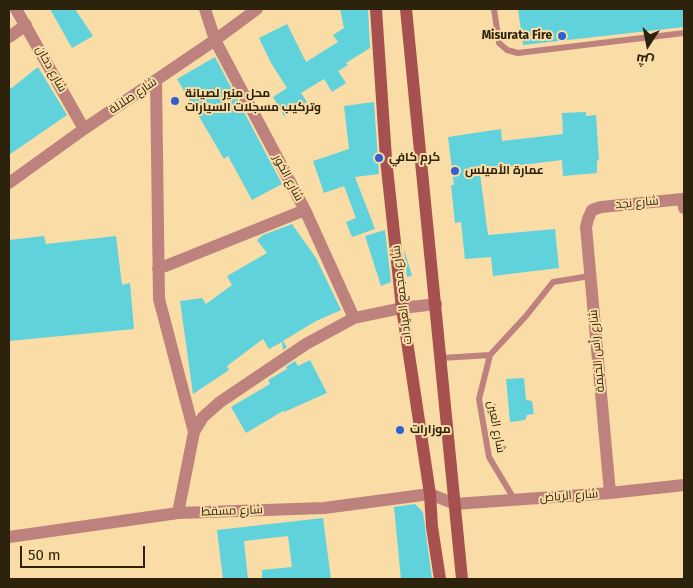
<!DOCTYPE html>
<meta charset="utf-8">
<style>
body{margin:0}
#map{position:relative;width:693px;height:588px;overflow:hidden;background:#fadda6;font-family:"Fira Sans",Cairo,sans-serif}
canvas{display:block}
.frame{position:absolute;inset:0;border:10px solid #2d220c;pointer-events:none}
.north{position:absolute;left:623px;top:20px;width:50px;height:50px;-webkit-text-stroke:4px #fadda6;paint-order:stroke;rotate:191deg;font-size:14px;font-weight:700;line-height:20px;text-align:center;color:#2d220c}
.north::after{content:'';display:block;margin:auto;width:18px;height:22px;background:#2d220c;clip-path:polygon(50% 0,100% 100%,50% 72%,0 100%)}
.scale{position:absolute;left:20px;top:546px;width:125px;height:22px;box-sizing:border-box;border:2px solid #2d220c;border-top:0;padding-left:6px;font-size:15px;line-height:18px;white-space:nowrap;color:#2d220c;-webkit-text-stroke:4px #fadda6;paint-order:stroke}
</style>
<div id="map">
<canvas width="693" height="588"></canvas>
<div class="frame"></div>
<div class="north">ش</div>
<div class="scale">50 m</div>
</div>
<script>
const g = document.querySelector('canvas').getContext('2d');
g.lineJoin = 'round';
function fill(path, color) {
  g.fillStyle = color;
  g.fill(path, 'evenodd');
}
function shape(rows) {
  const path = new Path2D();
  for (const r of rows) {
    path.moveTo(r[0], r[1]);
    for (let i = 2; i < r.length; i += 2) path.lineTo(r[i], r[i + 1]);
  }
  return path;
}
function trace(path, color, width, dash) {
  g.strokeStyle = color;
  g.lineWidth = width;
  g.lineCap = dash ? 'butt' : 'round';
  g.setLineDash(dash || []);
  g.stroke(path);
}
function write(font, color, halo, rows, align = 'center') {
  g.font = font + ' "Fira Sans",Cairo,sans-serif';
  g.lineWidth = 4;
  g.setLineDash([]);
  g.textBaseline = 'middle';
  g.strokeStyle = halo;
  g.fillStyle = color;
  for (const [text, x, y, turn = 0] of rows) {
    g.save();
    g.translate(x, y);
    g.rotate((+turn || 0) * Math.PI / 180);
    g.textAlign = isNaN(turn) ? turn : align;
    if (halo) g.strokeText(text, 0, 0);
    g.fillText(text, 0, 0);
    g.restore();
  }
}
fill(shape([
 [50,9,75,9,93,36,72,48],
 [340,9,368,9,370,48,346,63,348,65,338,71,346,83,332,92,324,79,301,93,307,102,284,116,273,97,287,88,271,63,259,38,287,24,306,62,338,42,333,35,344,28],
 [518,9,684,9,684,27,523,45],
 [215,57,282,184,252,200,228,156,224,159,177,79],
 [38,67,67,115,9,155,9,90],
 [374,102,379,174,355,177,375,229,352,237,346,222,356,218,344,186,324,193,313,161,349,149,344,106],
 [586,112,586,116,596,115,599,160,597,161,597,173,563,176,562,160,505,167,505,172,480,174,488,235,555,229,559,268,493,276,491,257,465,259,461,222,455,223,451,185,454,185,448,137,501,129,502,141,563,134,562,113],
 [292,224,316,258,341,310,316,321,283,341,287,347,283,350,282,342,269,349,263,339,227,366,229,370,193,394,180,301,202,298,206,304,232,285,227,276,267,253,257,240,263,235],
 [385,230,391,282,381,286,365,236],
 [44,236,46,244,116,236,122,285,130,283,134,329,9,341,9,240],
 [404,249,412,276,407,277],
 [310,360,327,393,284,412,283,411,246,433,231,407,270,384,268,380,287,369,286,367,295,361,298,366],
 [524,378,526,400,532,401,534,414,527,415,525,420,510,422,506,379],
 [415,504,423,512,432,579,401,579,394,507],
 [323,518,331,579,262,579,262,570,292,567,288,536,244,541,248,579,223,579,217,530]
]), '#5fd2dc');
trace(shape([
 [494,9,499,43,507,50,518,53,684,33],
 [490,355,479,399,489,457,514,499],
 [441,358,490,355,526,316,553,282,590,276]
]), '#bd827e', 6);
trace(shape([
 [16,9,84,129],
 [9,37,26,25],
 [156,80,159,299,194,432],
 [9,183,84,129,215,40,257,9],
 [158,269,305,210],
 [354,318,402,308,436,304],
 [610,493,586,227,588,219,592,210,601,207,683,199,684,208],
 [178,513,194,432,203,417,220,402,306,344,354,318,305,210,215,40,205,9],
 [9,537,178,513,324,508,430,494,455,504,610,493,684,485]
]), '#bd827e', 12);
trace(shape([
 [376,9,386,159,402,308,430,494,432,527,440,579],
 [406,9,462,579]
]), '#a6514f', 12);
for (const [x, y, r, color] of [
 [562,36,5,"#2e61cf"],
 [175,101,5,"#2e61cf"],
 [379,158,5,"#2e61cf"],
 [455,171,5,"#2e61cf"],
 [400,430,5,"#2e61cf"]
]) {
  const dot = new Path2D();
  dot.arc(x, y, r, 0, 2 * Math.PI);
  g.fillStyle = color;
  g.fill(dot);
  trace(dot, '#fadda6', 2);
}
write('bold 12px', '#2d220c', '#fadda6', [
 ["Misurata Fire",552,36,"right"],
 ["محل منير لصيانة",185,94],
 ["وتركيب مسجلات السيارات",185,108],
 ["كرم كافي",389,158],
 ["عمارة الأميلس",465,171],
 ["موزارات",410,430]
], 'left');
write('12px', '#2d220c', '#fadda6', [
 ["شارع دخان",51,69,61],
 ["شارع صلالة",133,96,-34],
 ["شارع الخور",288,178,62],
 ["شارع نجد",637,203,-5],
 ["شارع مجمع العيادات",402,295,-97],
 ["شارع رأس الخيمة",597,351,-95],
 ["شارع العين",496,427,79],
 ["شارع الرياض",569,496,-4],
 ["شارع مسقط",232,511,-2]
]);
</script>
